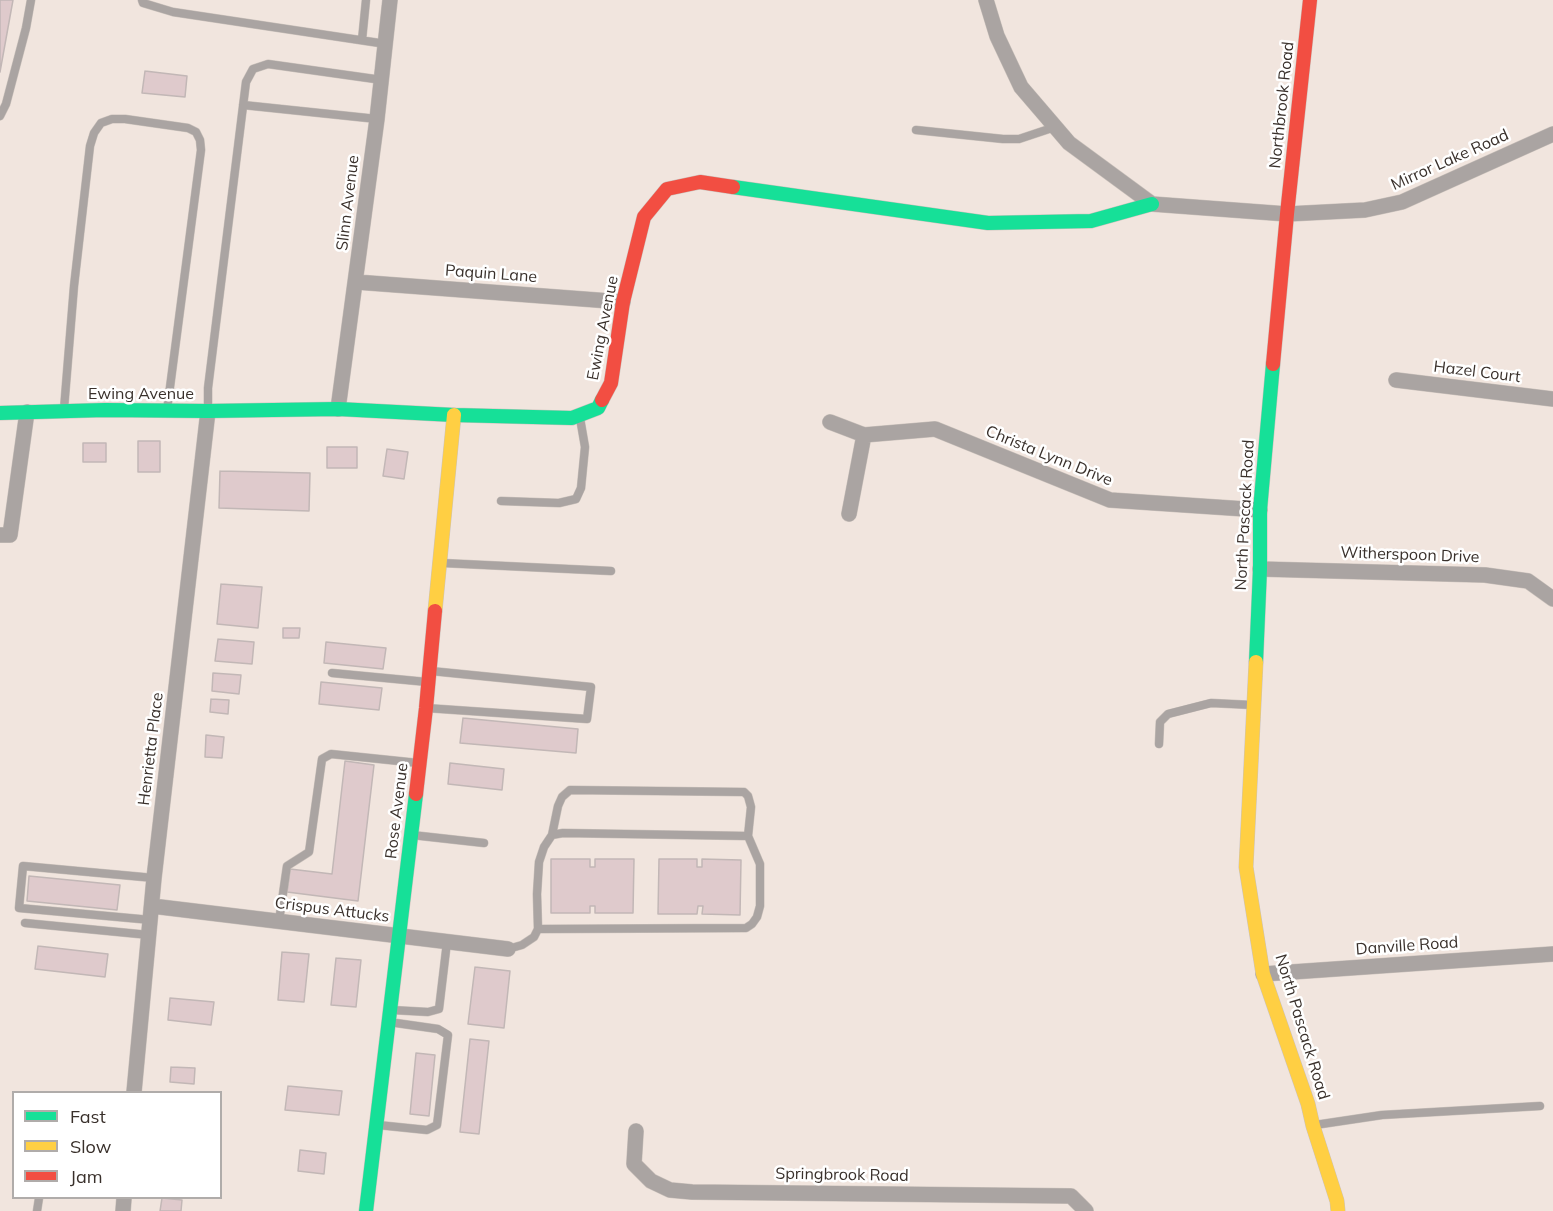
<!DOCTYPE html>
<style>
body{margin:0}
#map{position:relative;width:1553px;height:1211px;overflow:hidden;background:#f1e5de;font-family:Mulish,sans-serif}
canvas{display:block}
.legend{position:absolute;left:12px;top:1091px;width:210px;height:108px;box-sizing:border-box;background:#fff;border:2px solid #b0acaa;margin:0;padding:8px 10px;list-style:none;font-size:18px;color:#39302b}
.legend li{display:flex;align-items:center;gap:12px;height:30px}
.legend b{width:30px;border:2px solid #b0acaa}
</style>
<div id="map">
<canvas width="1553" height="1211"></canvas>
<ul class="legend">
<li><b style="height:8px;background:#16e098"></b>Fast</li>
<li><b style="height:8px;background:#ffcf43"></b>Slow</li>
<li><b style="height:8px;background:#f24e42"></b>Jam</li>
</ul>
</div>
<script>
const g = document.querySelector('canvas').getContext('2d');
g.lineJoin = 'round';
function fill(path, color) {
  g.fillStyle = color;
  g.fill(path, 'evenodd');
}
function shape(rows) {
  const path = new Path2D();
  for (const r of rows) {
    path.moveTo(r[0], r[1]);
    for (let i = 2; i < r.length; i += 2) path.lineTo(r[i], r[i + 1]);
  }
  return path;
}
function trace(path, color, width, dash) {
  g.strokeStyle = color;
  g.lineWidth = width;
  g.lineCap = dash ? 'butt' : 'round';
  g.setLineDash(dash || []);
  g.stroke(path);
}
function write(font, color, halo, rows, align = 'center') {
  g.font = font + ' Mulish,sans-serif';
  g.lineWidth = 5;
  g.setLineDash([]);
  g.textBaseline = 'middle';
  g.strokeStyle = halo;
  g.fillStyle = color;
  for (const [text, x, y, turn = 0] of rows) {
    g.save();
    g.translate(x, y);
    g.rotate((+turn || 0) * Math.PI / 180);
    g.textAlign = isNaN(turn) ? turn : align;
    if (halo) g.strokeText(text, 0, 0);
    g.fillText(text, 0, 0);
    g.restore();
  }
}
const building = shape([
 [0,0,13,0,0,72,0,0],
 [145,71,187,76,185,97,142,93,145,71],
 [138,441,160,441,160,472,138,472,138,441],
 [83,443,106,443,106,462,83,462,83,443],
 [327,447,357,447,357,468,327,468,327,447],
 [387,449,408,452,404,479,383,476,387,449],
 [220,471,310,473,309,511,219,508,220,471],
 [221,584,262,587,258,628,217,624,221,584],
 [283,628,300,628,299,638,283,638,283,628],
 [218,639,254,642,252,664,215,661,218,639],
 [326,642,386,648,383,669,324,663,326,642],
 [213,673,241,675,239,694,212,691,213,673],
 [321,682,382,688,379,710,319,704,321,682],
 [211,699,229,700,228,714,210,712,211,699],
 [463,718,578,729,576,753,460,743,463,718],
 [206,735,224,737,222,758,205,757,206,735],
 [345,761,374,765,358,901,287,892,290,869,332,874,345,761],
 [450,763,504,769,502,790,448,784,450,763],
 [551,859,590,859,590,867,595,867,595,859,634,859,633,913,595,913,595,906,590,906,590,913,551,913,551,859],
 [659,859,697,859,697,867,702,867,702,859,741,860,740,915,702,914,703,906,698,906,697,914,658,914,659,859],
 [29,876,120,885,117,910,27,901,29,876],
 [38,946,108,954,105,977,35,969,38,946],
 [282,952,309,954,304,1002,278,1000,282,952],
 [336,958,361,960,356,1007,331,1005,336,958],
 [475,967,510,971,504,1028,468,1024,475,967],
 [170,998,214,1002,211,1025,168,1020,170,998],
 [470,1039,489,1041,479,1134,460,1132,470,1039],
 [416,1053,435,1055,429,1116,410,1114,416,1053],
 [171,1067,195,1068,194,1084,170,1082,171,1067],
 [288,1086,342,1091,339,1115,285,1110,288,1086],
 [300,1150,326,1153,324,1174,298,1171,300,1150],
 [162,1198,182,1200,181,1211,160,1211,162,1198]
]);
fill(building, '#dfcacc');
trace(building, '#c2b7b6', 1.5);
const lane = shape([
 [142,0,143,3,173,12,386,44],
 [362,40,366,0],
 [243,105,377,119],
 [0,116,6,104,26,28,31,0],
 [916,130,1003,139,1019,139,1055,127],
 [64,409,74,286,90,146,94,133,101,123,112,119,125,119,188,128,196,132,200,140,201,150,167,410],
 [208,409,208,388,246,82,253,69,268,64,382,80],
 [501,501,559,503,576,499,581,488,585,447,580,418],
 [442,563,611,571],
 [332,673,427,682],
 [426,708,587,719,591,687,431,671],
 [1159,744,1160,722,1168,714,1211,703,1252,705],
 [412,835,484,843],
 [552,835,558,806,562,797,570,790,744,792,748,796,751,807,748,836],
 [151,920,19,908,23,866,154,878],
 [279,921,287,866,309,852,322,759,331,754,418,763],
 [25,923,149,935],
 [508,949,522,945,534,937,538,929,746,928,752,924,757,917,760,906,760,864,748,836,563,833,552,835,544,847,539,862,537,894,538,929],
 [392,1010,428,1012,439,1009,447,942],
 [378,1125,427,1130,437,1125,448,1035,438,1029,389,1022],
 [1315,1125,1382,1115,1540,1106],
 [37,1211,39,1198]
]);
const street = shape([
 [986,0,997,36,1021,87,1069,143,1152,204,1287,214,1365,210,1402,202,1553,134],
 [356,282,623,302],
 [1396,380,1553,399],
 [338,409,377,119,390,0],
 [830,422,864,435,935,429,1110,500,1260,510],
 [849,514,864,435],
 [0,535,10,535,27,412],
 [1260,569,1485,575,1528,581,1553,599],
 [152,906,508,949],
 [1263,974,1553,954],
 [134,1092,154,878,208,411],
 [636,1131,634,1164,651,1181,670,1190,692,1192,1071,1196,1086,1211],
 [123,1211,124,1198]
]);
const fast = shape([
 [733,187,988,223,1091,221,1152,204],
 [0,413,105,410,208,411,338,409,454,415,572,418,598,408,602,400],
 [1256,662,1260,569,1260,510,1273,364],
 [366,1211,416,794]
]);
const slow = shape([
 [435,611,454,415],
 [1256,662,1246,867,1263,974,1308,1104,1313,1126,1337,1201,1338,1211]
]);
const jam = shape([
 [1273,364,1287,214,1310,0],
 [602,400,611,383,623,302,644,217,667,189,700,182,733,187],
 [416,794,426,708,435,611]
]);
trace(lane, '#cbc2bc', 9);
trace(street, '#cbc2bc', 16);
trace(fast, '#cbc2bc', 15);
trace(slow, '#cbc2bc', 15);
trace(jam, '#cbc2bc', 15);
trace(lane, '#aaa4a2', 8);
trace(street, '#aaa4a2', 15);
trace(fast, '#16e098', 14);
trace(slow, '#ffcf43', 14);
trace(jam, '#f24e42', 14);
write('16px', '#39302b', '#fff', [
 ["Northbrook Road",1282,105,-84],
 ["Mirror Lake Road",1450,160,-24],
 ["Slinn Avenue",348,203,-83],
 ["Paquin Lane",491,274,4],
 ["Ewing Avenue",603,328,-79],
 ["Hazel Court",1477,372,7],
 ["Ewing Avenue",141,394],
 ["Christa Lynn Drive",1049,456,22],
 ["North Pascack Road",1245,515,-87],
 ["Witherspoon Drive",1410,555,2],
 ["Henrietta Place",151,749,-83],
 ["Rose Avenue",397,811,-83],
 ["Crispus Attucks",332,910,7],
 ["Danville Road",1407,946,-4],
 ["North Pascack Road",1302,1027,73],
 ["Springbrook Road",842,1175,1]
]);
</script>
